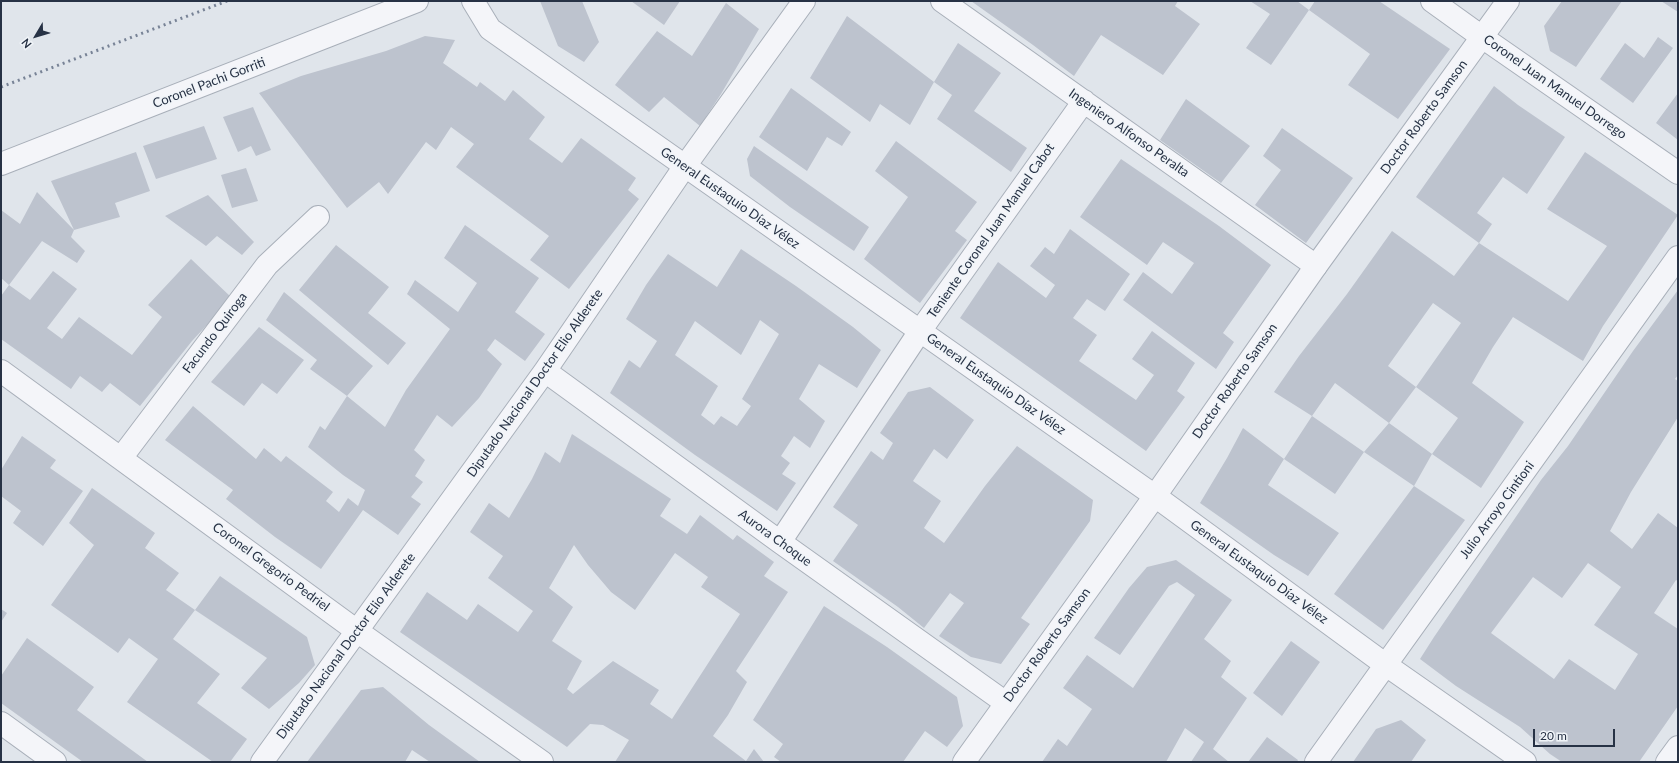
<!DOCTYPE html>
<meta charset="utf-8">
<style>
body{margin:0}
#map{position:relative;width:1679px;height:763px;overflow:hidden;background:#e0e5eb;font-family:Lato,sans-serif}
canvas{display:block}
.frame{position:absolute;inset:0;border:2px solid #273245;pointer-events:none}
.north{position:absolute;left:16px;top:16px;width:40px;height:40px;-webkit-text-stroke:3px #f0f4f8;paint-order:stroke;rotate:232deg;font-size:11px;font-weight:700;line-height:16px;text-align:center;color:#273245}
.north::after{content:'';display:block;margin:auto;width:14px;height:18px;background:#273245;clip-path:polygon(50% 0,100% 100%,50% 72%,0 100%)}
.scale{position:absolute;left:1533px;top:729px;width:82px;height:18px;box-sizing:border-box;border:2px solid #273245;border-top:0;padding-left:5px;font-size:12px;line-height:14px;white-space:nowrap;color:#273245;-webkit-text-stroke:3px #f0f4f8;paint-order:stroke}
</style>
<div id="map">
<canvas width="1679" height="763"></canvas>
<div class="frame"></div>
<div class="north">N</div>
<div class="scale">20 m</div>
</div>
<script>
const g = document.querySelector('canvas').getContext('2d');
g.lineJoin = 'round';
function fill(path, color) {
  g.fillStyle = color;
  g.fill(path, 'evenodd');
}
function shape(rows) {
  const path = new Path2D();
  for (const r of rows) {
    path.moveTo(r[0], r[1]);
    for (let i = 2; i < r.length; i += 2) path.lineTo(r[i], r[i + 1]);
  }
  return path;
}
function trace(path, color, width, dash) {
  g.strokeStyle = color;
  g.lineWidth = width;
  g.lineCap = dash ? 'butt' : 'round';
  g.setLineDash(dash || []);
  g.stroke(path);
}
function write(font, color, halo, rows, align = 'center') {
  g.font = font + ' Lato,sans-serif';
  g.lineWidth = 3;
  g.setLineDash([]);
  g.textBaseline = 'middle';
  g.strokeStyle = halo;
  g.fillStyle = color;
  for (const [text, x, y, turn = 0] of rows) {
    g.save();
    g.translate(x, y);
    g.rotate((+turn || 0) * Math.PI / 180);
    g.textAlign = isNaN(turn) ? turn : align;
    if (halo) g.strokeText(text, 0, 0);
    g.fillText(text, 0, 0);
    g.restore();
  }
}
fill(shape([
 [540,1,582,1,599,42,584,62,558,46],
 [631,1,680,1,664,25],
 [971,1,1178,1,1175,6,1200,24,1163,75,1101,35,1074,76,1033,45],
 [1250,1,1297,1,1309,10,1315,1,1379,1,1450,49,1398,119,1348,85,1370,54,1309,10,1271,65,1246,48,1270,14],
 [1562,1,1622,1,1576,67,1550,51,1544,26],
 [1661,1,1678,1,1678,12],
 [726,3,759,29,721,94,700,126,664,97,649,112,615,85,657,31,692,56],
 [847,16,934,82,958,43,1001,73,974,111,1027,148,1011,172,937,119,952,95,934,82,910,125,880,104,870,122,810,78],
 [425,36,455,40,443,63,477,87,480,82,505,101,513,90,545,117,529,139,562,163,581,138,636,178,628,190,639,199,569,289,530,260,549,236,456,167,474,144,451,127,436,150,426,142,388,194,379,182,347,208,259,93,301,76,386,51],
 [1658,37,1673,48,1633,103,1600,79,1625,43,1644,58],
 [1494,86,1518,105,1565,137,1527,194,1503,177,1477,213,1492,224,1479,243,1416,197],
 [791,88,851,132,842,146,827,137,807,171,759,137],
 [1678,93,1678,140,1656,123],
 [1186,99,1250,146,1221,183,1160,140],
 [253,107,271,150,256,156,251,146,238,152,223,117],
 [204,126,217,159,156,179,143,146],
 [1282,128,1353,178,1306,243,1255,205,1281,170,1263,156],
 [896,141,977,202,955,231,967,240,920,303,864,259,908,197,875,171],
 [754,146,869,227,854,251,790,207,750,176,747,159],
 [136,152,150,191,115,203,120,217,74,230,51,181],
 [1585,152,1678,215,1603,326,1583,361,1513,317,1493,347,1472,383,1524,422,1481,488,1432,454,1458,418,1416,387,1389,423,1335,383,1312,416,1274,392,1299,356,1347,294,1392,231,1454,276,1479,243,1568,301,1607,246,1547,209],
 [1433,303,1461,323,1416,387,1388,366],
 [1121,159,1219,226,1271,265,1223,333,1234,342,1216,369,1123,300,1143,272,1172,294,1194,263,1163,242,1147,265,1080,217],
 [246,168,258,201,232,208,221,175],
 [37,192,74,230,71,237,85,251,77,263,42,241,9,285,1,278,1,210,20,224],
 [208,195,254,242,242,255,217,236,206,246,165,216],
 [465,225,539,278,515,312,545,334,525,361,495,339,487,350,502,364,479,398,452,427,437,415,414,450,425,460,415,476,423,482,411,497,421,504,398,535,363,510,321,569,275,537,226,499,233,490,165,440,193,406,256,459,264,448,281,462,286,456,333,492,326,501,339,512,348,498,358,506,365,490,343,475,308,447,320,426,325,430,347,396,385,427,406,390,450,329,407,294,415,280,458,312,477,283,444,258],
 [1070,229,1130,274,1105,311,1087,299,1073,318,1097,335,1079,361,1136,400,1154,375,1132,359,1152,331,1195,363,1177,391,1185,397,1146,451,960,318,998,262,1046,298,1055,285,1030,266,1045,247,1054,254],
 [336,245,389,287,368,313,406,343,388,365,299,290],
 [741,249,796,286,853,327,881,350,857,388,819,364,799,399,825,421,810,448,794,436,781,456,790,463,782,474,796,483,777,511,695,455,610,393,629,360,640,368,657,341,626,319,646,285,668,254,717,287],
 [760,320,779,334,742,399,751,406,737,426,721,416,714,425,701,415,718,386,675,355,695,321,741,355],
 [191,259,232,298,192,341,140,406,110,383,102,392,80,376,71,389,1,339,1,296,9,285,30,300,53,271,77,289,47,328,62,339,79,317,132,355,162,317,148,305],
 [1678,290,1678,375,1675,379,1678,381,1678,417,1631,492,1610,531,1632,549,1658,513,1678,528,1678,581,1676,580,1654,613,1678,629,1678,706,1639,762,1562,762,1550,754,1520,727,1456,686,1420,659,1434,637,1541,480,1568,446,1633,351],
 [1588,563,1621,587,1594,625,1638,654,1615,690,1569,659,1554,679,1491,633,1533,577,1562,598],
 [284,292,373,366,347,396,310,369,317,360,266,320],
 [259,327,304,360,277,394,262,383,244,406,211,382],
 [930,387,974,420,947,459,934,449,913,481,941,501,924,528,944,543,985,486,1017,446,1093,500,1090,521,1021,618,1030,624,1001,664,971,657,939,636,964,603,950,593,924,628,898,607,833,561,858,525,833,507,871,451,883,460,893,443,880,433,908,392],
 [1312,416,1364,452,1335,494,1284,459],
 [1389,423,1432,454,1414,486,1465,520,1383,630,1334,594,1414,486,1364,452],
 [1243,428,1284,459,1268,485,1339,533,1308,576,1274,555,1200,503,1227,458],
 [572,434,671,499,660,516,687,534,700,515,733,540,737,535,774,562,764,576,788,592,736,671,747,682,728,715,713,736,746,761,754,749,764,762,615,762,629,740,603,725,590,724,567,747,400,632,427,592,467,620,478,604,518,632,533,611,488,578,503,556,470,532,489,503,509,518,532,479,545,452,560,463],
 [574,545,588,565,611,592,635,610,675,553,708,577,701,587,740,614,672,719,650,704,659,690,613,661,573,694,567,689,582,661,552,641,573,607,549,588],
 [22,436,56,460,50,468,83,491,43,546,13,523,21,511,1,496,1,470],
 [92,488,155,533,145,548,179,573,166,590,195,610,173,639,220,674,197,703,247,739,230,762,213,762,127,702,158,659,129,638,118,653,51,605,94,545,69,523],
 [1176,560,1232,600,1204,639,1231,661,1221,677,1247,698,1213,749,1229,762,1191,762,1204,742,1185,728,1166,762,1042,762,1058,739,1067,746,1092,709,1063,688,1087,655,1133,688,1195,595,1177,582,1169,586,1120,655,1094,638,1129,588,1147,567],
 [220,576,307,637,315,665,299,683,269,709,241,688,267,658,195,610],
 [824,606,887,647,957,697,963,726,947,747,925,731,903,762,781,762,774,757,783,744,753,720],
 [1,609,7,613,1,622],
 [27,638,94,687,77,710,148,762,83,762,1,703,1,676],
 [1291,641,1320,662,1282,716,1253,693],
 [383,687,429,725,480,762,430,762,412,750,405,762,307,762,361,690],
 [1401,720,1426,740,1411,762,1353,762,1376,729],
 [1267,737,1298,760,1297,762,1248,762]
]), '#bdc3ce');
const minor = shape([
 [473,1,490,29,1155,496,1386,665,1525,762],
 [942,1,1316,266],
 [1432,1,1482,37],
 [1,164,417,1],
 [1,371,357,631,542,762],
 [545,371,780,542,1006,703],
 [121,458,267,265,318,217],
 [780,542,920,331,1084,101],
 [1,723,55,762],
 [262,762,545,371,685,166,804,1],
 [1316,762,1678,257],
 [1667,762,1678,747]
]);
const tertiary = shape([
 [1482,37,1678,173],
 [964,762,1155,496,1316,266,1508,1]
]);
trace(minor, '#a8afb9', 24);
trace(tertiary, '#a8afb9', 24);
trace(minor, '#f4f5f9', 22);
trace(tertiary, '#f4f5f9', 22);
trace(shape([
 [1,87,227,1]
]), '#788396', 3, [2, 4]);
write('13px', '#273245', '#f0f4f8', [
 ["Coronel Pachi Gorriti",209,83,-21],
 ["Coronel Juan Manuel Dorrego",1555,87,35],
 ["Doctor Roberto Samson",1424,117,-54],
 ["Ingeniero Alfonso Peralta",1129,133,35],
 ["General Eustaquio Díaz Vélez",730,198,35],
 ["Teniente Coronel Juan Manuel Cabot",991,231,-55],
 ["Facundo Quiroga",215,333,-53],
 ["Doctor Roberto Samson",1235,381,-55],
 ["Diputado Nacional Doctor Elio Alderete",535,383,-55],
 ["General Eustaquio Díaz Vélez",996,384,35],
 ["Julio Arroyo Cintioni",1497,510,-54],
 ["Aurora Choque",775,538,36],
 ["Coronel Gregorio Pedriel",271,567,36],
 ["General Eustaquio Díaz Vélez",1259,572,36],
 ["Doctor Roberto Samson",1047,645,-54],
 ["Diputado Nacional Doctor Elio Alderete",346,646,-54]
]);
</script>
